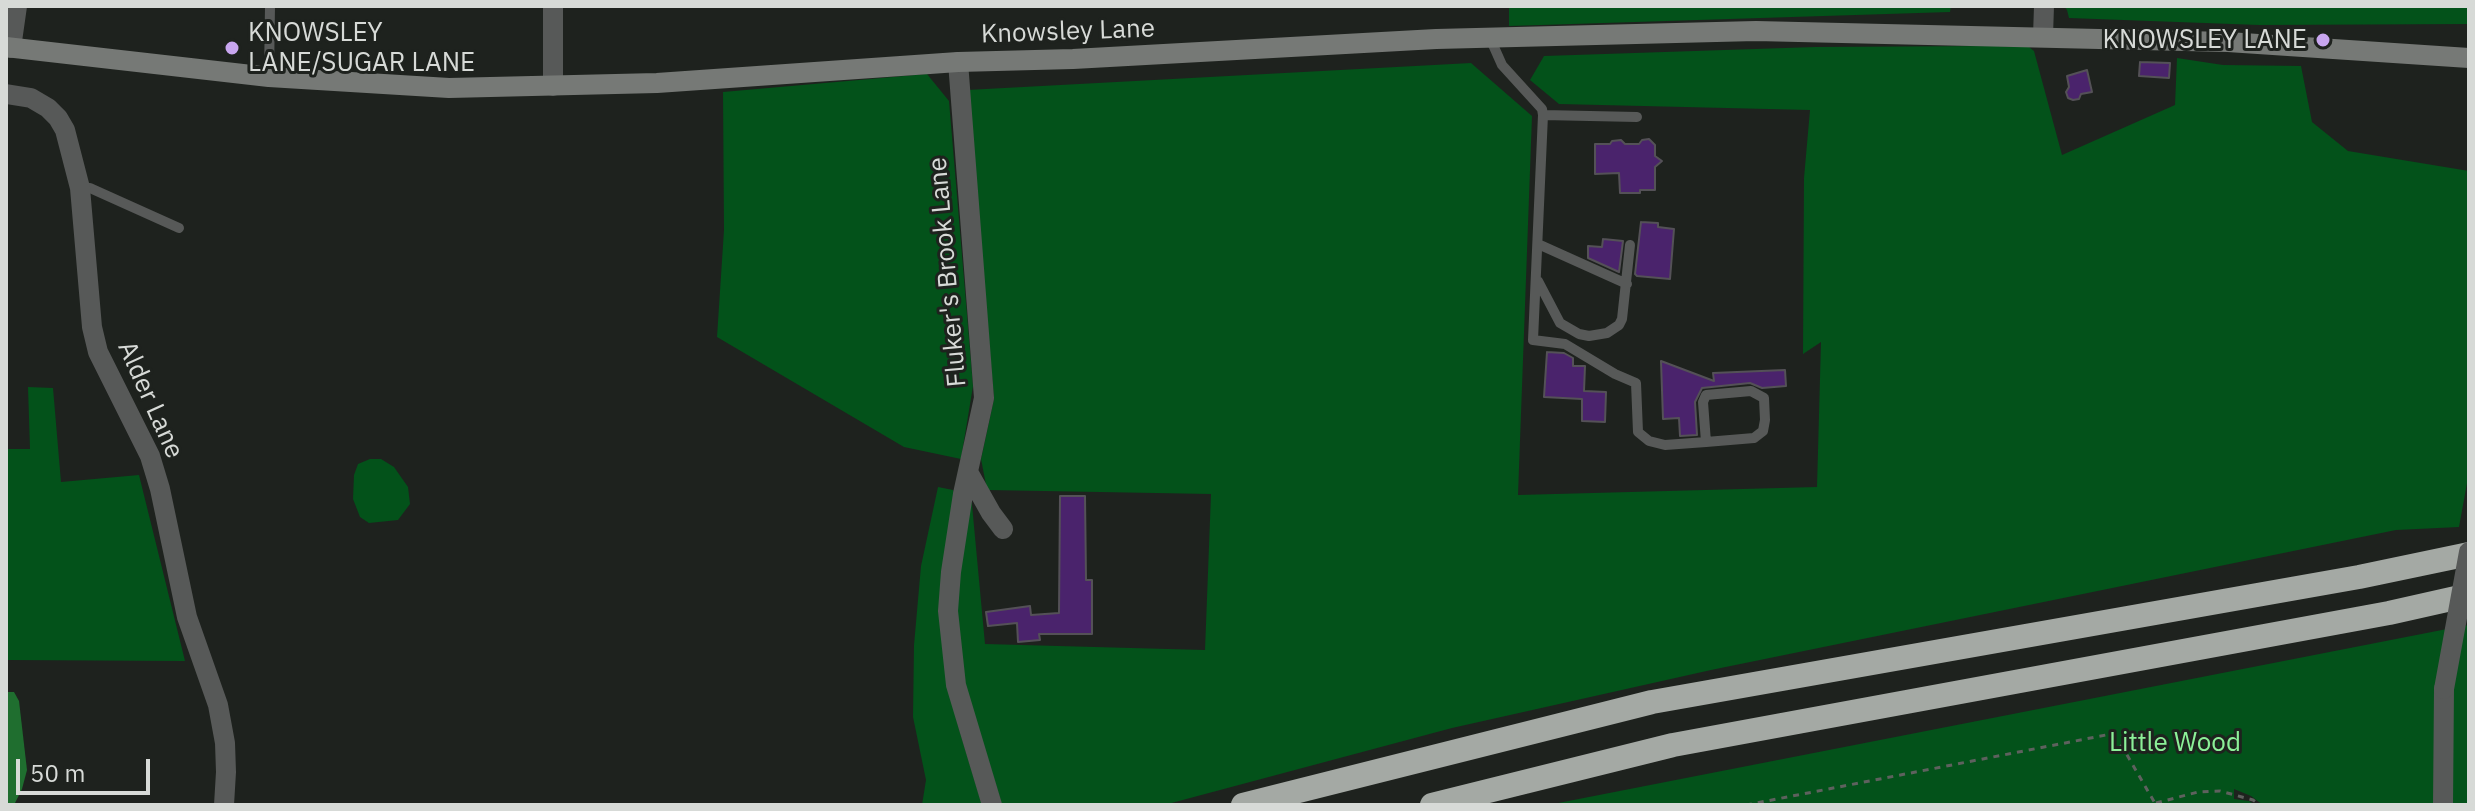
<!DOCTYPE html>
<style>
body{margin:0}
#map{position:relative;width:2475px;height:811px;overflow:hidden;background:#1e221e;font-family:"IBM Plex Sans",sans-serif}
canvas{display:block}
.frame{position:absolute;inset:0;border:8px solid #d7dad7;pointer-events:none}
.scale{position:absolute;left:16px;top:759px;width:134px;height:36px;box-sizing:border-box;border:4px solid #d7dad7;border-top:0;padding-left:10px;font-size:24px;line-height:28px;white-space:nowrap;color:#d7dad7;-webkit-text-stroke:6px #1e221e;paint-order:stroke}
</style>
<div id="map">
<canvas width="2475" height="811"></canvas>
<div class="frame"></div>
<div class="scale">50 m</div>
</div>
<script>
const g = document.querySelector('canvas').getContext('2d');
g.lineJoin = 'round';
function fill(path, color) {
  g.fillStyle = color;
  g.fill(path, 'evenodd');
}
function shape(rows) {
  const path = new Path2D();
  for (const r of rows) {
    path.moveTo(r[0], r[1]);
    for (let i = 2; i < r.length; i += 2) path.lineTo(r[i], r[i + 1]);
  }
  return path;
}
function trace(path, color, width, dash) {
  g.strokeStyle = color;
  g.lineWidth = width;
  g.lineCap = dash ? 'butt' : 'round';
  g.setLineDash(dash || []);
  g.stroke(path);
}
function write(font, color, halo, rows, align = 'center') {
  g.font = font + ' "IBM Plex Sans",sans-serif';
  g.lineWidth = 6;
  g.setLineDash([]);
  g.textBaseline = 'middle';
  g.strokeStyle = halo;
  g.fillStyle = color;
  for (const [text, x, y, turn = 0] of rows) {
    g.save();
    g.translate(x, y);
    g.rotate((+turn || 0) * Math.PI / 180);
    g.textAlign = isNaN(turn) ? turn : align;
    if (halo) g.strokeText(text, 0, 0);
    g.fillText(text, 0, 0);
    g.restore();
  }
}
fill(shape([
 [1509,6,1951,6,1950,12,1509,26],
 [2064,6,2469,6,2469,24,2259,25,2069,18,2067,10],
 [1996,46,2029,47,2034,51,2062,155,2175,105,2177,58,2223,65,2301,66,2312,122,2348,151,2469,171,2469,472,2459,527,2396,530,1711,670,1452,728,1164,805,1002,805,964,681,955,598,971,494,985,644,1205,650,1211,494,987,490,981,459,994,399,967,90,1471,63,1532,116,1518,495,1817,487,1821,342,1803,354,1804,178,1810,110,1559,104,1530,80,1544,56,1815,47],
 [927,74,949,101,973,386,961,459,904,447,717,337,724,230,723,92],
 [28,387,53,388,61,482,139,475,185,661,6,660,6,449,30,449],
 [370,459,381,459,394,467,408,487,410,504,398,520,369,523,360,517,353,499,354,475,358,464],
 [938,487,953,490,956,496,949,683,957,722,982,805,922,805,926,780,913,717,914,645,921,566],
 [2469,625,2469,805,2451,805,2453,692,2464,626],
 [2447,629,2435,805,2263,805,2251,796,2234,789,2234,799,2249,801,2255,805,1548,805]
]), '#03521a');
fill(shape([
 [6,692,14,692,19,701,27,770,22,789,14,805,6,805]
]), '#1f6e2f');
const building = shape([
 [2140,62,2170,63,2169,78,2139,76,2140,62],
 [2087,70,2092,92,2081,94,2079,99,2073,100,2068,98,2066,92,2069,87,2067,76,2087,70],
 [1649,139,1655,145,1655,156,1662,161,1655,167,1655,190,1640,190,1640,193,1620,193,1619,173,1595,174,1595,144,1610,144,1612,141,1621,140,1625,144,1639,144,1642,140,1649,139],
 [1641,222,1658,223,1658,227,1674,229,1670,279,1637,276,1635,274,1641,222],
 [1603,239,1623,241,1619,272,1588,258,1588,246,1602,247,1603,239],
 [1547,352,1564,353,1573,358,1573,366,1585,366,1584,391,1606,392,1605,422,1582,421,1582,399,1544,397,1547,352],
 [1661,361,1714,381,1713,373,1785,370,1786,386,1762,388,1750,383,1702,388,1695,402,1697,435,1680,436,1679,418,1663,419,1661,361],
 [1060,496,1085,496,1086,580,1092,580,1092,634,1039,634,1040,640,1018,642,1017,623,988,626,986,612,1030,606,1031,615,1059,613,1060,496]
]);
fill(building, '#4a236c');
trace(building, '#545157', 2);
trace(shape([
 [2156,803,2198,792,2220,791,2253,800,2260,805],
 [1746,805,2106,735,2123,748,2156,805]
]), '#5e615e', 3, [6, 6]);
trace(shape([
 [1490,38,1502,65,1542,109,1543,115,1533,340,1565,344,1615,374,1636,383,1638,432,1649,441,1665,445,1706,442,1754,438,1763,431,1765,420,1764,398,1751,391,1706,395,1703,402,1706,442],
 [269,77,270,6],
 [1543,115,1637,117],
 [80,188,90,188,179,228],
 [1538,244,1627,284],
 [1538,281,1560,323,1579,334,1589,336,1607,333,1619,325,1622,319,1630,245]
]), '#575958', 10);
trace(shape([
 [2043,36,2044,6],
 [11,48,17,6],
 [958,62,984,398,963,494,951,572,948,611,956,685,992,805],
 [553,86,553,6],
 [6,94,31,98,48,108,58,118,65,130,80,188,92,327,98,352,150,456,160,489,187,617,218,705,225,743,226,772,224,805],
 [968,472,991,513,1003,529],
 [2443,805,2444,689]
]), '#575958', 20);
trace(shape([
 [6,47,269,77,449,88,657,83,958,62,1073,59,1436,39,1756,31,2228,42,2469,58]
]), '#767976', 20);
trace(shape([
 [1243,805,1652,702,2359,577,2469,554],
 [1432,805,1673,745,2389,613,2469,595]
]), '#a4a9a4', 24);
trace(shape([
 [2444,689,2469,552]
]), '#575958', 20);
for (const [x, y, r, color] of [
 [2323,40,8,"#c8a6ef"],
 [232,48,8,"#c8a6ef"]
]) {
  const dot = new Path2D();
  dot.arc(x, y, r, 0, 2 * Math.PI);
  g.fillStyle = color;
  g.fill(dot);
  trace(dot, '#1e221e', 3);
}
write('26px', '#d7dad7', '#1e221e', [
 ["Knowsley Lane",1068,32,-2],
 ["Fluker's Brook Lane",948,272,-95],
 ["Alder Lane",150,400,66]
]);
write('26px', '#d7dad7', '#1e221e', [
 ["KNOWSLEY",248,33],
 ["LANE/SUGAR LANE",248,63],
 ["KNOWSLEY LANE",2307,40,"right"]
], 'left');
write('26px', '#8cf098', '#1e221e', [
 ["Little Wood",2175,743]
]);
</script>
